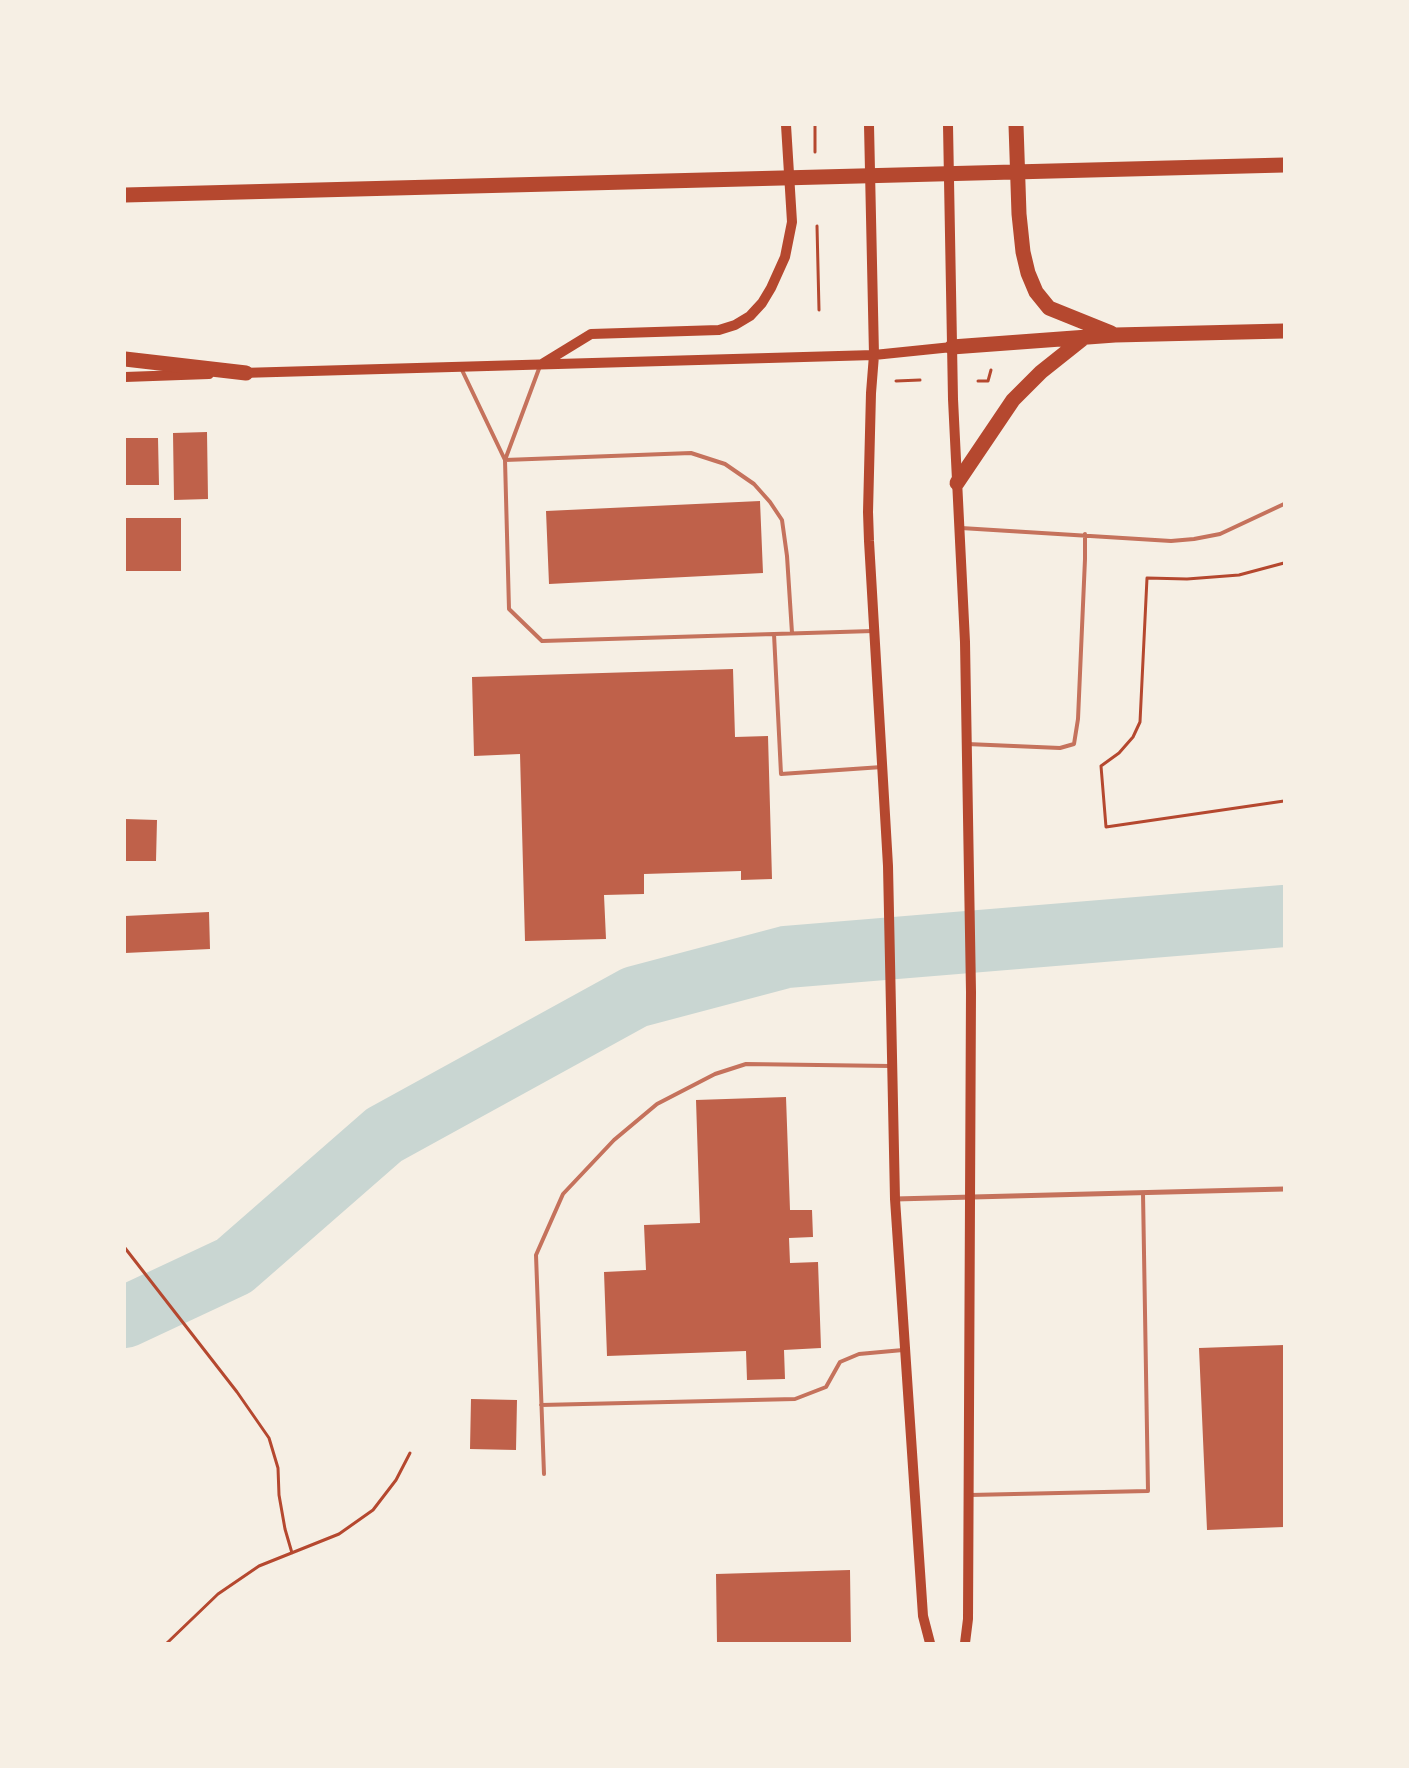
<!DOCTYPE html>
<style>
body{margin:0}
#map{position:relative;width:1409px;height:1768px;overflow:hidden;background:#f6efe4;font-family:"Roboto Serif",serif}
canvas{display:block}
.frame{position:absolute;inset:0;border:126px solid #f6efe4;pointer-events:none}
</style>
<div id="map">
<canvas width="1409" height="1768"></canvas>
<div class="frame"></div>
</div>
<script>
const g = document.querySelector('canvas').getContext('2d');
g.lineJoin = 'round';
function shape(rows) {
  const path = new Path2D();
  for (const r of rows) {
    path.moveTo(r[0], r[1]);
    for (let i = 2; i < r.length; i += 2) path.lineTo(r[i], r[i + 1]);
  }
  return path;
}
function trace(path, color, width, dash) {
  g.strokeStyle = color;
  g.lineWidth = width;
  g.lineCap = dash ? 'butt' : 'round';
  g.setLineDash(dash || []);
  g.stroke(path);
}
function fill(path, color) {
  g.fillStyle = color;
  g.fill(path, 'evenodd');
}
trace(shape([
 [125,1317,234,1266,384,1135,635,997,786,957,1284,916]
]), '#c9d6d2', 62);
fill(shape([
 [207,432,208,499,174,500,173,433],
 [125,438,158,438,159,485,125,485],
 [760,501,763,573,549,584,546,511],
 [125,518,181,518,181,571,125,571],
 [733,669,735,737,768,736,772,879,741,880,741,871,644,874,644,894,604,895,606,939,525,941,520,754,474,756,472,677],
 [125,819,157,820,156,861,125,861],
 [209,912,210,949,125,953,125,916],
 [786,1097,790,1210,812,1210,813,1237,789,1238,790,1263,818,1262,821,1348,784,1350,785,1379,747,1380,746,1351,607,1356,604,1272,646,1270,644,1225,700,1223,696,1100],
 [1284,1345,1284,1527,1207,1530,1199,1348],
 [471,1399,517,1400,516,1450,470,1449],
 [850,1570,851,1643,717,1643,716,1574]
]), '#bf614a');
trace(shape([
 [815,125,815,152],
 [817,226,819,310],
 [896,381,920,380],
 [978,381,988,381,991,370],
 [1284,563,1239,575,1187,579,1147,578,1140,722,1133,737,1119,753,1101,766,1106,827,1284,801],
 [125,1248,237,1392,269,1438,278,1468,279,1495,285,1529,292,1553],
 [167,1643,218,1594,259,1566,339,1534,373,1510,396,1480,410,1453]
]), '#b5482f', 3);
trace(shape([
 [540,366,505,460,509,609,542,641,774,634],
 [461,368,505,460],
 [505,460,691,453,725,464,754,484,770,502,782,520,787,556,792,633],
 [961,528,1171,541,1194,539,1220,534,1284,504],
 [873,631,774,634,781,774,882,767],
 [967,744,1060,748,1074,744,1078,719,1085,559,1085,534],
 [541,1405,795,1399,826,1387,840,1362,859,1354,903,1350],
 [544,1474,536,1255,563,1194,614,1140,657,1104,715,1074,746,1064,890,1066],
 [970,1495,1148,1491,1143,1193]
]), '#c5725c', 4);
trace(shape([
 [895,1199,1284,1189]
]), '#c5725c', 5);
trace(shape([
 [869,125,874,355,871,393,868,512,869,541,888,866,895,1199,923,1616,930,1643],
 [948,125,953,399,965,642,971,992,968,1619,965,1643],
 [542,364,591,334,719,330,735,325,750,316,762,303,771,288,785,257,792,222,786,125],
 [241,373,874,355,952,347],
 [125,377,209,374]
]), '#b5482f', 10);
trace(shape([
 [1016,125,1019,214,1023,252,1028,273,1036,292,1049,308,1111,333],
 [125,195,1284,165],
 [952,347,1115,335,1284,331],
 [125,359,246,373],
 [957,483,1013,400,1041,372,1085,337]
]), '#b5482f', 15);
</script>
